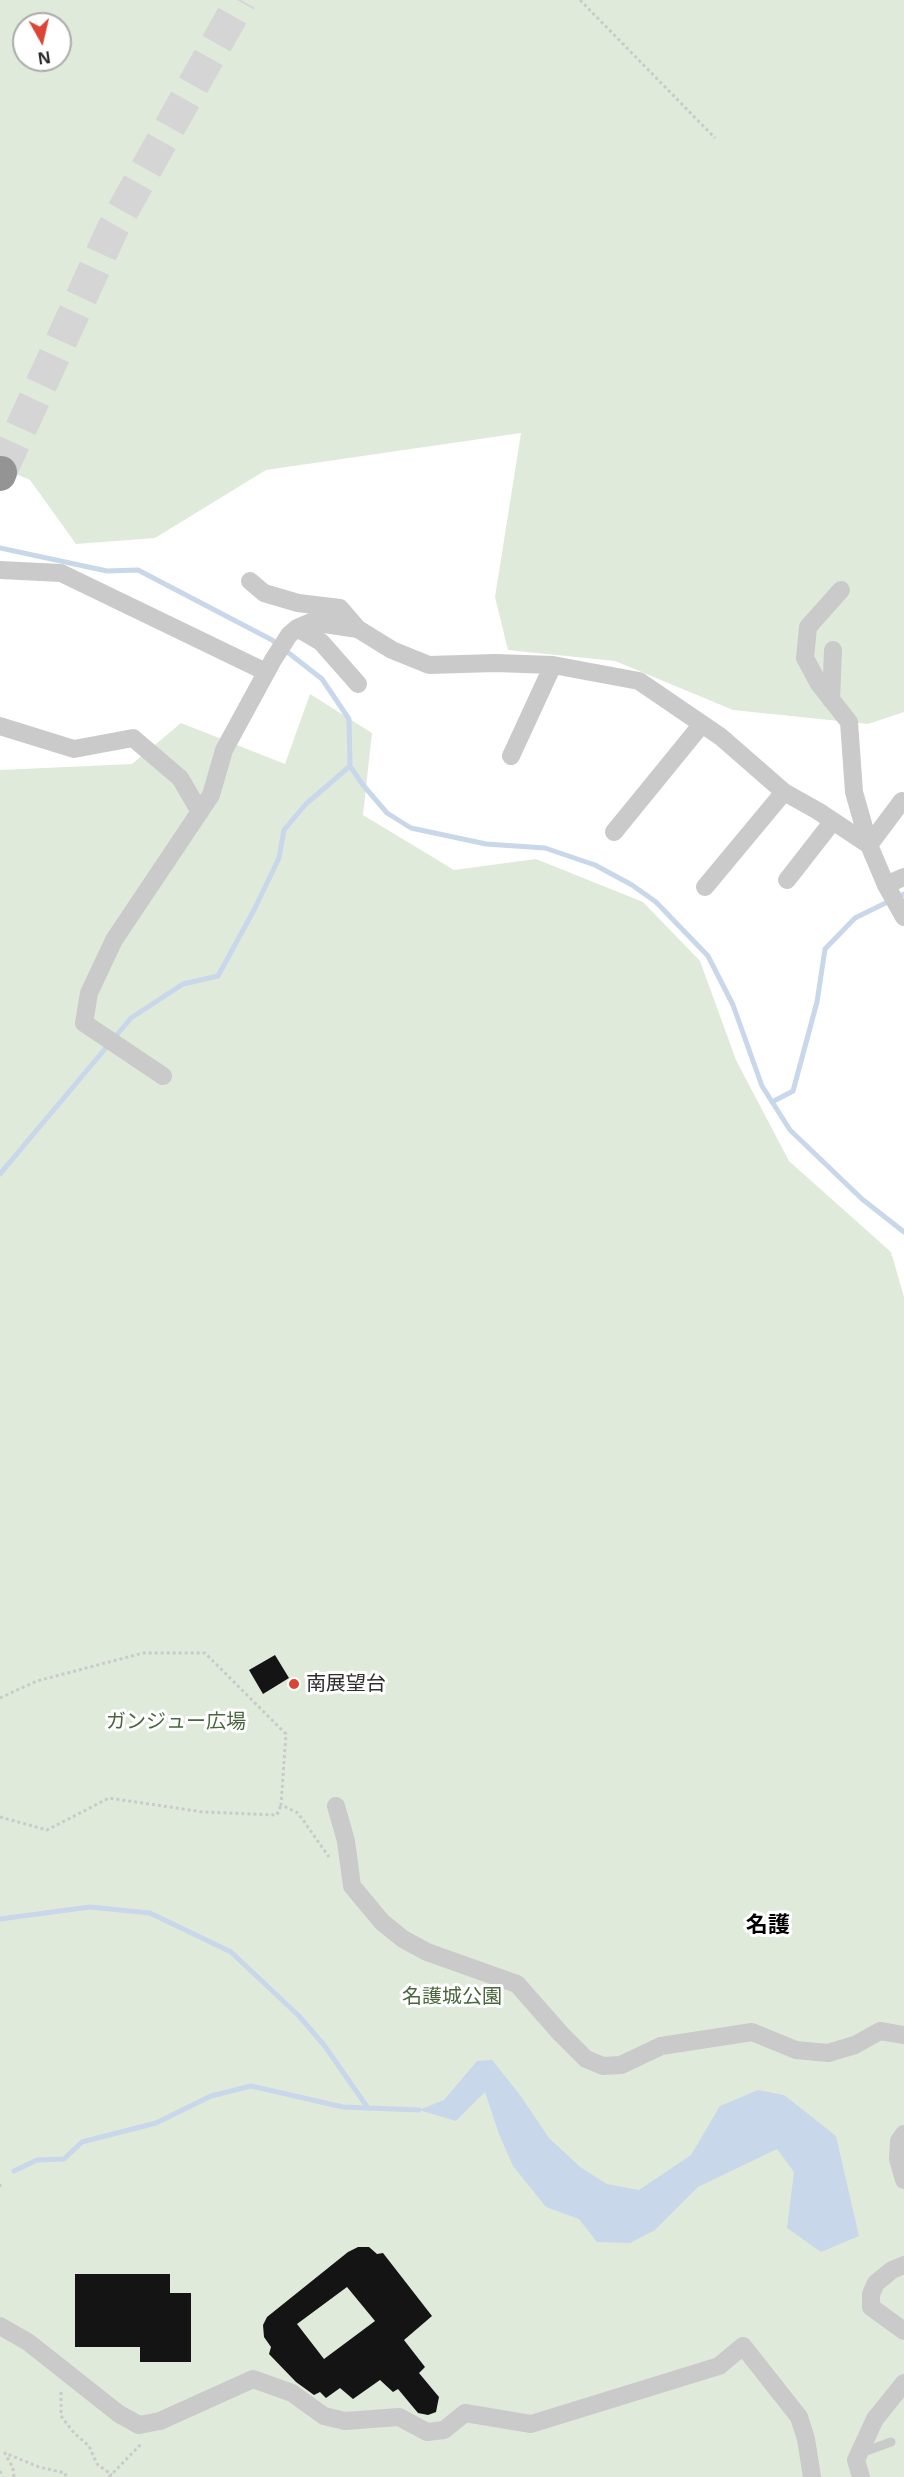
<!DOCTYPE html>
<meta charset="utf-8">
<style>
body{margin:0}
#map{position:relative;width:904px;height:2477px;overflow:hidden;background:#fff;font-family:"Open Sans",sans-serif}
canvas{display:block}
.north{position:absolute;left:12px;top:12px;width:60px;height:60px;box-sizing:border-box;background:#fff;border:2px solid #ababab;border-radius:50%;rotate:172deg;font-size:16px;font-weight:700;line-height:24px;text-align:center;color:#2d2d2d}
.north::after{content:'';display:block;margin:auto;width:21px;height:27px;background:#dc4436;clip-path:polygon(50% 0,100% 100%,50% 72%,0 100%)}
</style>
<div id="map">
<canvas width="904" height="2477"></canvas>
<div class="north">N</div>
</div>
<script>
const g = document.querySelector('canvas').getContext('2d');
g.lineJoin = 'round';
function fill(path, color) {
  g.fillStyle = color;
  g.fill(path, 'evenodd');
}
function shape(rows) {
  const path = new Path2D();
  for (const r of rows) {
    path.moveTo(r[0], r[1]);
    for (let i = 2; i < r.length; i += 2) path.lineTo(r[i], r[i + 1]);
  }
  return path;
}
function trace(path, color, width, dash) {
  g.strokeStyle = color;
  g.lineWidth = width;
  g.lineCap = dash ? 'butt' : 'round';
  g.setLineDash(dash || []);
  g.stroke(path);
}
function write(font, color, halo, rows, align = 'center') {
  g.font = font + ' "Open Sans","Noto Sans JP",sans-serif';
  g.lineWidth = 6;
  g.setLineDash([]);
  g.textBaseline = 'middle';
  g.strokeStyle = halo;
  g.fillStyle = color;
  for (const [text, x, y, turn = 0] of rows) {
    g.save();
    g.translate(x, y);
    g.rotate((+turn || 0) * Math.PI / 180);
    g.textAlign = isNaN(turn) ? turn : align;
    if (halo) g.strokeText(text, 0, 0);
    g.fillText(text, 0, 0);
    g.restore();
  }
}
fill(shape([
 [0,0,904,0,904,712,868,724,733,710,615,661,508,650,495,597,521,433,266,470,155,538,76,544,30,480,0,467],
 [24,24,60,24,60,60,24,60],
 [310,694,372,733,363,815,454,870,536,859,643,902,700,961,736,1060,789,1161,891,1252,904,1297,904,2477,0,2477,0,770,132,764,181,723,285,764]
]), '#e0eadb');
fill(shape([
 [492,2060,520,2095,549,2138,580,2167,607,2184,639,2190,691,2155,720,2106,758,2090,784,2095,836,2136,859,2236,821,2252,787,2228,794,2172,777,2149,698,2187,655,2230,630,2243,597,2242,579,2219,546,2207,513,2166,499,2134,485,2092,456,2121,419,2110,444,2100,477,2061]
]), '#c8d7e9');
trace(shape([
 [0,548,107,571,138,570,272,640,322,679,349,719,350,766,363,785,387,813,411,828,486,844,545,848,595,865,632,885,656,902,708,956,733,1005,762,1086,790,1130,862,1199,904,1232],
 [772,1102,793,1091,817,1002,825,949,855,918,904,894],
 [0,1174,131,1018,183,984,218,976,254,910,279,858,284,830,306,804,350,766],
 [0,1919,90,1907,150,1913,231,1952,299,2016,324,2045,368,2108],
 [14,2171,37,2160,64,2159,82,2142,156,2123,211,2096,251,2086,343,2107,419,2110]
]), '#c8d7e9', 5);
fill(shape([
 [275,1655,289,1678,263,1694,249,1670],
 [358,2247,369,2247,377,2254,383,2253,432,2316,404,2340,425,2367,419,2373,439,2397,436,2412,428,2415,418,2413,398,2389,393,2392,380,2380,353,2399,340,2388,326,2398,320,2392,314,2395,296,2382,269,2354,271,2347,264,2337,263,2325,267,2317,348,2252],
 [347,2287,375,2321,324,2359,297,2324],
 [75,2274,170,2274,170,2293,191,2293,191,2362,140,2362,140,2347,75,2347]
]), '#141414');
trace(shape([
 [1,472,113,228,241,0]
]), '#d5d5d5', 32, [32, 16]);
trace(shape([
 [580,0,715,138],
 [0,1698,37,1681,143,1653,205,1653,286,1734,281,1805,298,1813,329,1857],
 [0,1817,47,1830,109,1798,203,1812,277,1815,281,1805],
 [0,2184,0,2189],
 [61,2392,61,2416,74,2433,89,2446,97,2464,112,2475],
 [0,2471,3,2477],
 [14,2477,13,2468,5,2453,39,2467,65,2473,66,2477],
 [109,2477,142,2443]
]), '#cacaca', 3, [3, 3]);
trace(shape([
 [861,2453,891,2442]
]), '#cacaca', 9);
trace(shape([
 [0,570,61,573,266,672],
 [250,581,264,593,298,603,340,608,358,629],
 [841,590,808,627,805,658,819,684,849,722,854,792,869,845],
 [297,628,321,642,358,684],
 [831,700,833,650],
 [0,726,74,749,133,738,180,778,200,812],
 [511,756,553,665],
 [614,832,702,724],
 [869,845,902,801],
 [787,880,833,821],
 [886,885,904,877],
 [705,887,784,792],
 [163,1076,84,1023,89,993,114,940,211,795,224,750,273,660,289,635,297,628,311,622,358,629,392,650,429,665,495,663,553,665,639,681,721,737,784,792,818,811,869,845,886,885,904,917],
 [336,1806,346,1841,352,1886,382,1922,403,1939,427,1952,517,1984,561,2034,586,2059,603,2066,621,2065,661,2046,752,2032,796,2050,828,2053,855,2045,880,2031,904,2035],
 [904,2134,899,2141,898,2159,904,2180],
 [904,2265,892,2270,876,2283,871,2294,871,2307,904,2331],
 [0,2326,28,2342,119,2414,139,2425,160,2421,253,2379,292,2393,324,2416,345,2421,399,2417,427,2432,444,2430,465,2413,531,2424,719,2366,743,2346,799,2417,806,2439,812,2477],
 [861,2477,856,2460,875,2419,904,2383]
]), '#cacaca', 18);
trace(shape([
 [0,475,1,472]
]), '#949494', 32);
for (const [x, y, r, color] of [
 [294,1684,6,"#dc4436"]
]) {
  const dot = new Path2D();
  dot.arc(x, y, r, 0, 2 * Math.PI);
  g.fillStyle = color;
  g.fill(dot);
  trace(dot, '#fff', 2);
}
write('20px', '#2d2d2d', '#fff', [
 ["南展望台",306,1684]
], 'left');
write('20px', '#49663d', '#fff', [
 ["ガンジュー広場",176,1722],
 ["名護城公園",452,1997]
]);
write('bold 22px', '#000', '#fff', [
 ["名護",768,1926]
]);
</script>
